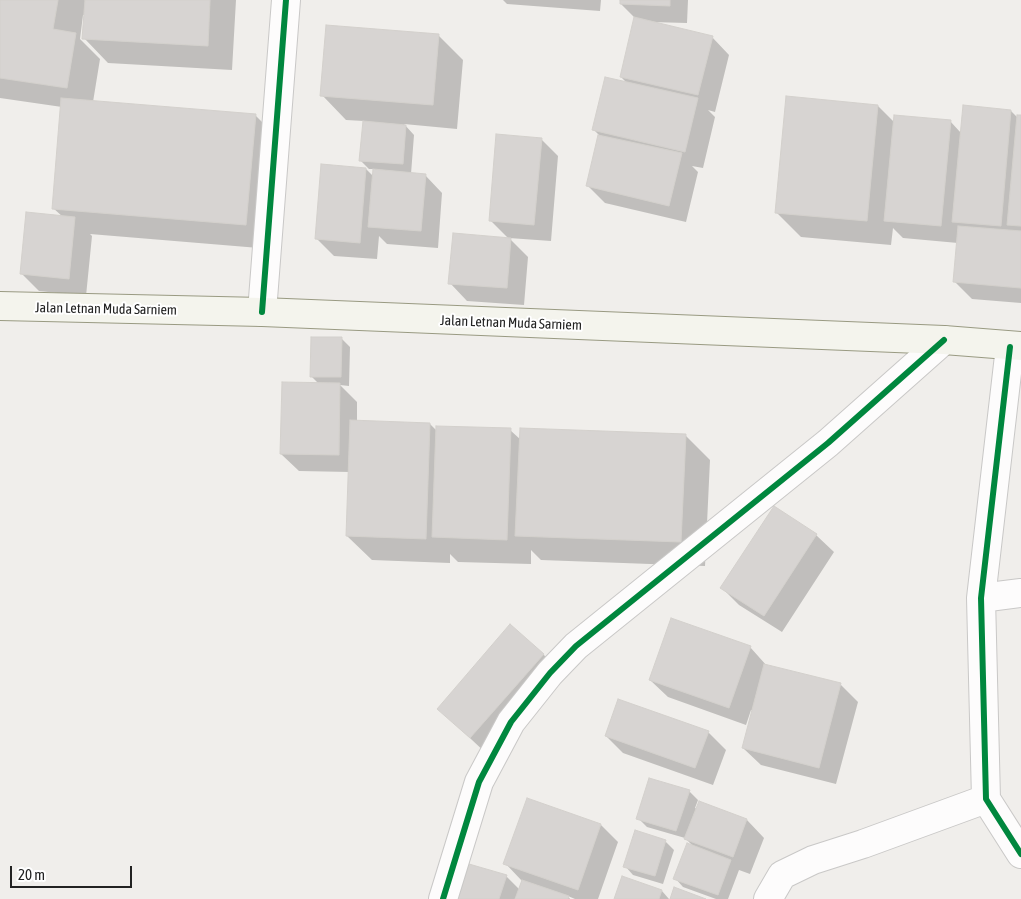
<!DOCTYPE html>
<style>
body{margin:0}
#map{position:relative;width:1021px;height:899px;overflow:hidden;background:#f0eeeb;font-family:"Asap Condensed",sans-serif}
canvas{display:block}
.scale{position:absolute;left:10px;top:866px;width:122px;height:22px;box-sizing:border-box;border:2px solid #222;border-top:0;padding-left:6px;font-size:15px;line-height:18px;white-space:nowrap;color:#222;-webkit-text-stroke:4px #fff;paint-order:stroke}
</style>
<div id="map">
<canvas width="1021" height="899"></canvas>
<div class="scale">20 m</div>
</div>
<script>
const g = document.querySelector('canvas').getContext('2d');
g.lineJoin = 'round';
function fill(path, color) {
  g.fillStyle = color;
  g.fill(path, 'evenodd');
}
function shape(rows) {
  const path = new Path2D();
  for (const r of rows) {
    path.moveTo(r[0], r[1]);
    for (let i = 2; i < r.length; i += 2) path.lineTo(r[i], r[i + 1]);
  }
  return path;
}
function trace(path, color, width, dash) {
  g.strokeStyle = color;
  g.lineWidth = width;
  g.lineCap = dash ? 'butt' : 'round';
  g.setLineDash(dash || []);
  g.stroke(path);
}
function write(font, color, halo, rows, align = 'center') {
  g.font = font + ' "Asap Condensed",sans-serif';
  g.lineWidth = 4;
  g.setLineDash([]);
  g.textBaseline = 'middle';
  g.strokeStyle = halo;
  g.fillStyle = color;
  for (const [text, x, y, turn = 0] of rows) {
    g.save();
    g.translate(x, y);
    g.rotate((+turn || 0) * Math.PI / 180);
    g.textAlign = isNaN(turn) ? turn : align;
    if (halo) g.strokeText(text, 0, 0);
    g.fillText(text, 0, 0);
    g.restore();
  }
}
fill(shape([
 [0,0,236,0,232,70,108,63,84,38,85,15,83,15,80,39,100,59,93,102,255,115,280,140,271,249,90,234,92,236,86,296,39,291,22,274,63,217,53,208,62,107,0,98],
 [503,0,601,0,600,11,507,4],
 [621,0,688,0,687,23,651,22,712,37,729,55,715,112,708,110,715,117,703,168,692,166,698,172,686,222,605,203,588,186,600,136,594,130,627,83,621,77,635,18,621,4],
 [438,35,463,60,457,129,404,124,414,135,411,174,425,175,442,193,438,248,387,244,379,236,377,259,334,256,316,238,366,169,374,177,375,169,369,169,360,160,364,121,346,120,322,95],
 [878,106,895,123,950,121,961,133,1011,111,1018,118,1021,116,1021,303,972,299,954,281,958,243,903,238,893,228,891,245,801,237,776,212],
 [541,139,558,156,551,241,509,238,528,257,524,305,467,301,450,283,509,239,490,220],
 [341,338,350,347,349,386,340,385,357,402,357,422,430,424,437,431,510,430,521,440,685,435,710,460,705,566,541,560,531,550,531,564,458,562,450,554,450,563,372,560,347,536,350,472,299,471,281,454,319,384,311,376],
 [774,508,816,535,834,552,782,632,739,605,722,588],
 [750,647,767,666,840,684,858,702,836,784,761,765,743,748,753,711,751,710,746,725,668,697,650,680],
 [543,654,560,672,488,755,439,709],
 [708,732,726,750,713,785,623,753,606,736],
 [689,791,698,800,695,808,697,809,699,802,747,820,764,838,750,874,739,870,728,899,716,899,683,887,675,878,695,848,685,838,647,827,638,818],
 [601,825,618,842,598,899,575,899,568,896,570,899,459,899,506,876,519,889,522,881,505,863],
 [665,841,674,850,663,884,633,875,625,866],
 [662,891,669,899,615,899]
]), '#0003');
const building = shape([
 [0,0,58,0,53,29,76,33,67,88,0,78,0,0],
 [85,0,210,0,208,46,82,39,85,0],
 [620,0,670,0,670,6,620,4,620,0],
 [634,17,713,36,698,95,620,77,634,17],
 [326,25,439,34,433,105,320,96,326,25],
 [605,77,698,98,685,152,592,130,605,77],
 [786,96,878,105,867,221,775,213,786,96],
 [61,98,256,114,246,225,52,209,61,98],
 [963,105,1011,110,1001,226,952,222,963,105],
 [894,115,951,120,941,226,884,221,894,115],
 [1017,115,1021,115,1021,226,1007,225,1017,115],
 [363,121,406,125,403,164,359,161,363,121],
 [496,134,542,138,534,225,489,221,496,134],
 [598,135,682,153,669,206,586,186,598,135],
 [321,164,366,168,360,243,315,239,321,164],
 [373,169,426,174,421,231,368,227,373,169],
 [26,212,75,217,69,279,20,274,26,212],
 [958,226,1021,231,1021,288,953,282,958,226],
 [453,233,511,238,507,288,448,284,453,233],
 [311,337,342,337,341,377,310,377,311,337],
 [282,382,340,383,339,455,280,454,282,382],
 [350,420,430,423,426,539,346,536,350,420],
 [436,426,511,428,507,540,432,537,436,426],
 [520,428,686,434,681,542,515,536,520,428],
 [774,506,817,534,764,616,720,588,774,506],
 [671,618,751,646,729,708,649,680,671,618],
 [510,624,544,654,470,738,437,709,510,624],
 [764,664,841,683,819,768,742,748,764,664],
 [618,699,709,731,695,768,605,736,618,699],
 [649,778,690,790,676,831,636,819,649,778],
 [527,798,601,824,578,890,503,864,527,798],
 [699,801,747,819,733,857,684,839,699,801],
 [635,830,666,840,655,876,623,867,635,830],
 [687,843,731,860,718,895,673,879,687,843],
 [469,864,507,875,499,899,458,899,469,864],
 [622,876,662,890,659,899,614,899,622,876],
 [522,880,569,896,568,899,515,899,522,880],
 [674,887,706,899,670,899,674,887]
]);
fill(building, '#d7d4d2');
trace(building, '#d3d0cc', 1);
const street = shape([
 [262,312,286,0],
 [1010,347,981,598,986,799,1021,854],
 [981,598,1021,593],
 [443,899,479,782,511,722,550,673,576,646,828,443,944,340],
 [768,899,782,875,813,860,863,844,986,799]
]);
const secondary = shape([
 [0,306,262,312,944,340,1021,346]
]);
trace(street, '#c9c8c7', 30);
trace(secondary, '#999a82', 30);
trace(street, '#fdfcfc', 28);
trace(secondary, '#f4f4ed', 28);
trace(shape([
 [262,312,286,0],
 [1010,347,981,598,986,799,1021,854],
 [443,899,479,782,511,722,550,673,576,646,828,443,944,340]
]), '#00873e', 6);
write('14px', '#222', '#fff', [
 ["Jalan Letnan Muda Sarniem",106,309,1],
 ["Jalan Letnan Muda Sarniem",511,323,2]
]);
</script>
